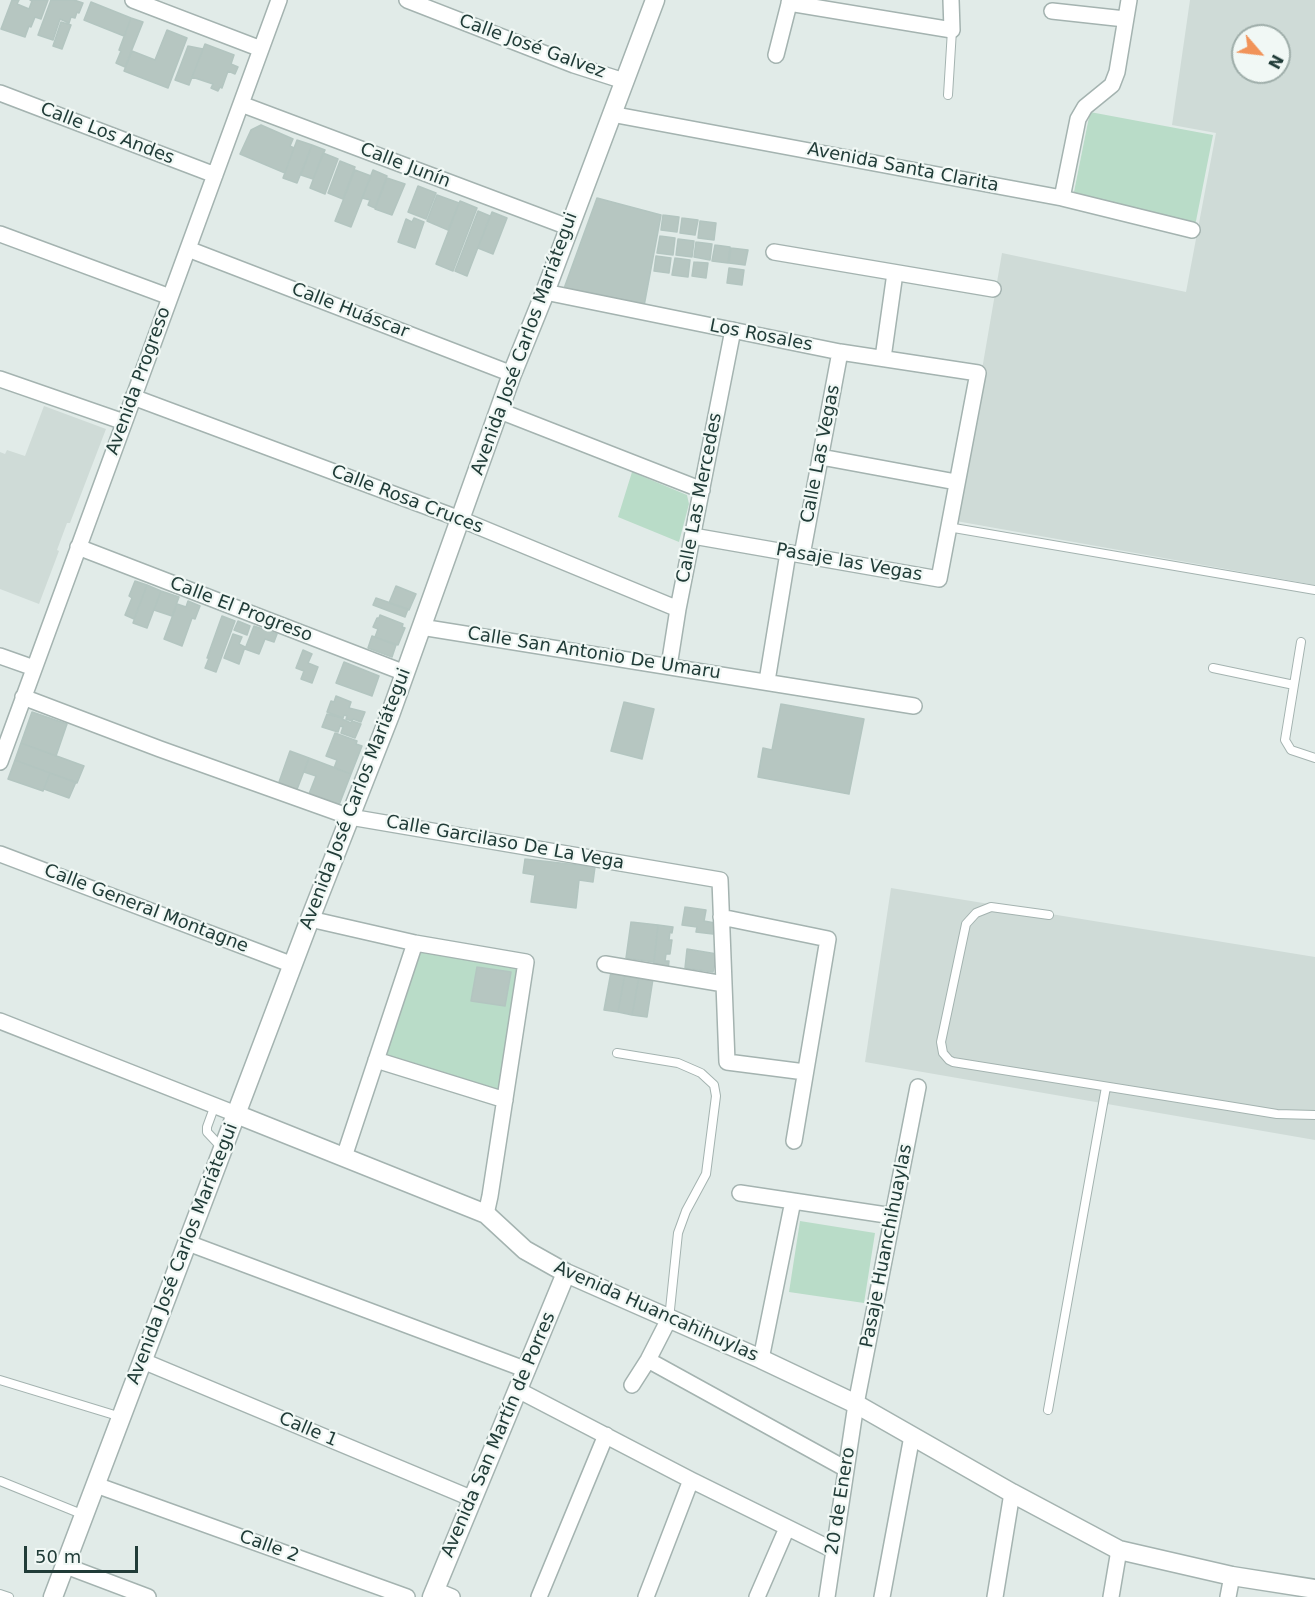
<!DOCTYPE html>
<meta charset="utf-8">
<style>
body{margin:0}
#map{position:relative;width:1315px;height:1597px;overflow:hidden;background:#e1ebe8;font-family:"DejaVu Sans",sans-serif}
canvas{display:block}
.north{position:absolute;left:1231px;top:24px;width:60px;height:60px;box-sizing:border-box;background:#f1f8f5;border:2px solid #9eada9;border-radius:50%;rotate:118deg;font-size:16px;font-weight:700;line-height:24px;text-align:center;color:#213c38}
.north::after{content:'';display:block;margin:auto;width:21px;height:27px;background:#f19359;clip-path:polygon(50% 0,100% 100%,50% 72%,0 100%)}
.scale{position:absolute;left:24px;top:1546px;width:114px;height:27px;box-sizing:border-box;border:3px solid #213c38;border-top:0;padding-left:8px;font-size:18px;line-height:21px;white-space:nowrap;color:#213c38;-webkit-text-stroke:4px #f1f8f5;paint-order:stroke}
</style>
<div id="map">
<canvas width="1315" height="1597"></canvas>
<div class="north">N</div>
<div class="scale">50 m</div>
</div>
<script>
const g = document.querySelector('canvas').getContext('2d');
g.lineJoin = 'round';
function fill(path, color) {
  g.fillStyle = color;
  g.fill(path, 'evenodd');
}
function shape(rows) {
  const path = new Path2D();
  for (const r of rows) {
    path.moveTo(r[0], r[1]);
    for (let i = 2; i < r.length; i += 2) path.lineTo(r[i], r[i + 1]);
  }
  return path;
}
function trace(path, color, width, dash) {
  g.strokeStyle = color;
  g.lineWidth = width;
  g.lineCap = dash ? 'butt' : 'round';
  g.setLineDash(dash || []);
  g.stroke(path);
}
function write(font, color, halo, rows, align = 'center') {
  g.font = font + ' "DejaVu Sans",sans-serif';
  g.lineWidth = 4.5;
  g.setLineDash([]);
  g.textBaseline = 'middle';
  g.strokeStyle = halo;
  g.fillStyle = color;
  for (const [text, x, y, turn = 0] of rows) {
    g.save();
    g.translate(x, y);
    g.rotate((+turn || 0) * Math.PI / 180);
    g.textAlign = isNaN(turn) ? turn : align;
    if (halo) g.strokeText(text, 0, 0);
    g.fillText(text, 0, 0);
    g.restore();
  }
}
fill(shape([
 [1190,0,1315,0,1315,585,956,521,1002,253,1186,292,1216,133,1172,125],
 [1243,36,1279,36,1279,72,1243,72],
 [44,406,106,429,70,523,67,523,57,550,59,551,39,604,0,589,0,452,5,454,7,450,25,456],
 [891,888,1315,957,1315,1140,865,1062]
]), '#cfdbd7');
fill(shape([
 [1090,112,1213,135,1195,226,1072,202],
 [632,472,687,495,689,504,679,542,618,517],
 [418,950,517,968,499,1090,449,1077,382,1056],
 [800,1221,875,1233,864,1303,789,1292]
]), '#b9dcc8');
const building = shape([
 [12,0,19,0,17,4,29,9,32,1,30,0,48,0,41,19,35,17,31,27,29,26,25,37,1,29,12,0],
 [51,0,74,0,83,3,79,13,77,12,75,18,71,17,69,23,60,19,53,40,38,35,51,0],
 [91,2,131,18,124,36,84,20,91,2],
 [131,18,143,22,125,67,116,63,121,51,119,50,131,18],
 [61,22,71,25,62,49,53,46,61,22],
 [167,30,187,38,168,88,124,71,132,51,155,60,167,30],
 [205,44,234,55,231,64,238,67,235,74,228,71,222,88,220,87,218,91,211,88,213,84,192,77,205,44],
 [188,46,203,49,189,85,175,80,188,46],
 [261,125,293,139,290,146,294,148,285,173,240,154,251,130,261,125],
 [297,140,312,145,297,183,283,178,297,140],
 [312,145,325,150,313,179,301,175,312,145],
 [323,153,338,159,325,194,310,188,323,153],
 [340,161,355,167,343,199,328,193,340,161],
 [355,170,371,176,351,227,335,221,355,170],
 [373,170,387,176,375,208,368,205,370,200,362,198,373,170],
 [387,178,405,184,392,215,375,209,387,178],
 [418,186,436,193,426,219,408,212,418,186],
 [437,195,459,203,448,230,427,221,437,195],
 [597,198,661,215,644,306,562,294,597,198],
 [460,201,477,208,453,271,436,264,460,201],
 [478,211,490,216,467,276,455,271,478,211],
 [492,212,507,218,493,254,478,248,492,212],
 [663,215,679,217,677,232,661,230,663,215],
 [414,218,424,222,415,248,398,242,406,219,412,222,414,218],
 [682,218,698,220,695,235,680,233,682,218],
 [700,221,716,223,714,240,698,238,700,221],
 [660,236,675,238,673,255,657,253,660,236],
 [678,239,694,241,692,257,676,255,678,239],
 [696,242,712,244,710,260,694,257,696,242],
 [715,245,730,247,728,263,712,261,715,245],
 [731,248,748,250,745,265,729,263,731,248],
 [656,256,671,258,669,273,654,271,656,256],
 [675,258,690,260,688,277,672,275,675,258],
 [694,262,708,263,706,278,692,276,694,262],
 [729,268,744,270,742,285,727,283,729,268],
 [135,581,147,585,134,619,125,615,132,598,129,596,135,581],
 [147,585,161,591,147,628,133,623,147,585],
 [396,586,416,594,409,610,389,603,396,586],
 [161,591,179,597,172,616,154,610,161,591],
 [376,598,408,609,405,617,373,605,376,598],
 [188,601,200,606,195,619,192,618,182,646,164,639,177,604,186,607,188,601],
 [380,615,403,624,402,627,405,628,398,645,375,637,378,629,373,627,377,618,379,618,380,615],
 [222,616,235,621,216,672,205,668,209,658,207,658,222,616],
 [238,621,250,626,247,635,234,630,238,621],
 [254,626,277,634,274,642,265,639,259,654,245,649,254,626],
 [233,634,242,637,239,644,245,647,239,664,224,658,233,634],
 [372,636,396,645,392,657,368,648,372,636],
 [303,650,312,654,308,663,318,667,312,683,301,679,304,671,296,668,303,650],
 [344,662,379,676,372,696,336,683,344,662],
 [336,696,351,702,349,708,365,712,361,722,353,719,352,721,346,719,347,716,344,715,343,718,327,712,331,701,334,702,336,696],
 [624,702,654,709,642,759,611,751,624,702],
 [781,704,864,719,849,794,758,777,763,748,772,750,781,704],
 [32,712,67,724,56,756,21,743,32,712],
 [327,714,342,718,342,719,351,723,352,721,361,724,355,738,341,733,343,727,340,726,338,732,322,727,327,714],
 [335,733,357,741,356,744,362,746,351,774,334,768,337,760,326,756,335,733],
 [21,743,84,766,77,783,15,760,21,743],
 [290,751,309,758,296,792,278,785,290,751],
 [309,758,351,774,339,805,309,794,316,776,304,772,309,758],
 [15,760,50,773,43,791,8,779,15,760],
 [50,773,76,782,69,798,44,789,50,773],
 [525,859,595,867,593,882,579,880,576,908,531,902,535,875,523,873,525,859],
 [685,907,706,910,704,921,715,923,713,934,696,932,697,927,682,925,685,907],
 [631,922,658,925,654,962,626,958,631,922],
 [658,925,673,927,672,933,670,932,669,940,672,940,670,954,666,954,665,961,669,961,668,970,653,969,658,925],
 [687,949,717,954,713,972,685,968,687,949],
 [477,967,511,972,505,1006,471,1001,477,967],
 [611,972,625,974,618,1012,604,1010,611,972],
 [625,974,639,977,632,1015,618,1012,625,974],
 [639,977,653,979,647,1017,632,1015,639,977]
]);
fill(building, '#b6c6c1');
trace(building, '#b3c5c0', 1.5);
const service = shape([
 [948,95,952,30],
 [948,527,1315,590],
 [1301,642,1285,740,1291,750,1315,758],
 [1213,668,1294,685],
 [1049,915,991,907,976,913,966,924,941,1042,943,1053,949,1060,953,1062,1228,1106,1277,1114,1315,1115],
 [617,1053,678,1063,701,1073,714,1085,716,1096,706,1174,686,1211,678,1233,669,1319],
 [215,1105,207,1127,207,1132,222,1148],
 [0,1380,121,1417],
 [1048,1410,1106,1087],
 [0,1481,84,1515],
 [0,1594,9,1597]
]);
const minor = shape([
 [133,0,261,49],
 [407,0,574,65,624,81],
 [789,3,952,30,951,0],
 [1052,11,1125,19],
 [776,55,790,0],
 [0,93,215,175],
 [241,104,568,227],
 [611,114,1062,198,1192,230],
 [1062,198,1078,119,1085,107,1112,85,1117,72,1129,0],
 [0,234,170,297],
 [188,249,512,374],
 [774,252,993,289],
 [545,292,840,352,978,373,939,579,693,536],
 [883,358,895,273],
 [0,379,124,422],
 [133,397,460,519,678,609],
 [500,411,702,490],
 [821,457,956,482],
 [78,547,405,673],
 [802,555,840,352],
 [421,627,914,706],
 [0,656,34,668],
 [669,666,678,609,733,330],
 [767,681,788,553],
 [23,697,160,749,350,817,720,880,727,1062,805,1072],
 [0,762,279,0],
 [0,854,293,965],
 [721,917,828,939,794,1141],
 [310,919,415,943,526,962,490,1196,486,1214],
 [605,964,724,984],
 [0,1021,236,1114],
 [376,1060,505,1100],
 [344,1157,415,943],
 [740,1193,893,1216],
 [188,1243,527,1370],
 [761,1359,793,1201],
 [648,1360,846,1469],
 [143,1361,473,1499],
 [632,1385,648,1360,669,1319],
 [518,1390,691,1480,833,1550],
 [96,1485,407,1597],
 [66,1566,148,1597],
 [435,1590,452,1597],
 [539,1597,606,1435],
 [646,1597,691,1480],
 [757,1597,787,1528],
 [827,1597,856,1404,918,1087],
 [882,1597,912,1436],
 [995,1597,1012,1493],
 [1111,1597,1119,1550],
 [1228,1597,1232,1576]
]);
const tertiary = shape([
 [236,1114,486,1214,525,1250,566,1273,761,1359,856,1404,1012,1493,1119,1550,1232,1576,1315,1589],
 [53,1597,310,919,390,715,512,374,544,295,655,0],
 [432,1597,566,1273]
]);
trace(service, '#a4b3b0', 10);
trace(minor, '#a4b3b0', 18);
trace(tertiary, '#a4b3b0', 21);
trace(service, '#fff', 8);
trace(minor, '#fff', 15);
trace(tertiary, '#fff', 18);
write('18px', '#213c38', '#f1f8f5', [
 ["Calle José Galvez",532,47,20],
 ["Calle Los Andes",107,134,21],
 ["Calle Junín",405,166,21],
 ["Avenida Santa Clarita",903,168,11],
 ["Calle Huáscar",350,311,21],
 ["Los Rosales",761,336,11],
 ["Avenida José Carlos Mariátegui",525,344,-70],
 ["Avenida Progreso",139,381,-70],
 ["Calle Las Vegas",821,454,-79],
 ["Calle Las Mercedes",700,498,-79],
 ["Calle Rosa Cruces",407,500,21],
 ["Pasaje las Vegas",849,563,10],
 ["Calle El Progreso",241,610,21],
 ["Calle San Antonio De Umaru",594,654,9],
 ["Avenida José Carlos Mariátegui",356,799,-69],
 ["Calle Garcilaso De La Vega",505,843,10],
 ["Calle General Montagne",146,909,21],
 ["Pasaje Huanchihuaylas",887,1246,-79],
 ["Avenida José Carlos Mariátegui",183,1254,-69],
 ["Avenida Huancahihuylas",656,1312,24],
 ["Calle 1",308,1430,23],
 ["Avenida San Martín de Porres",499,1435,-67],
 ["20 de Enero",841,1501,-81],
 ["Calle 2",269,1547,20]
]);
</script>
